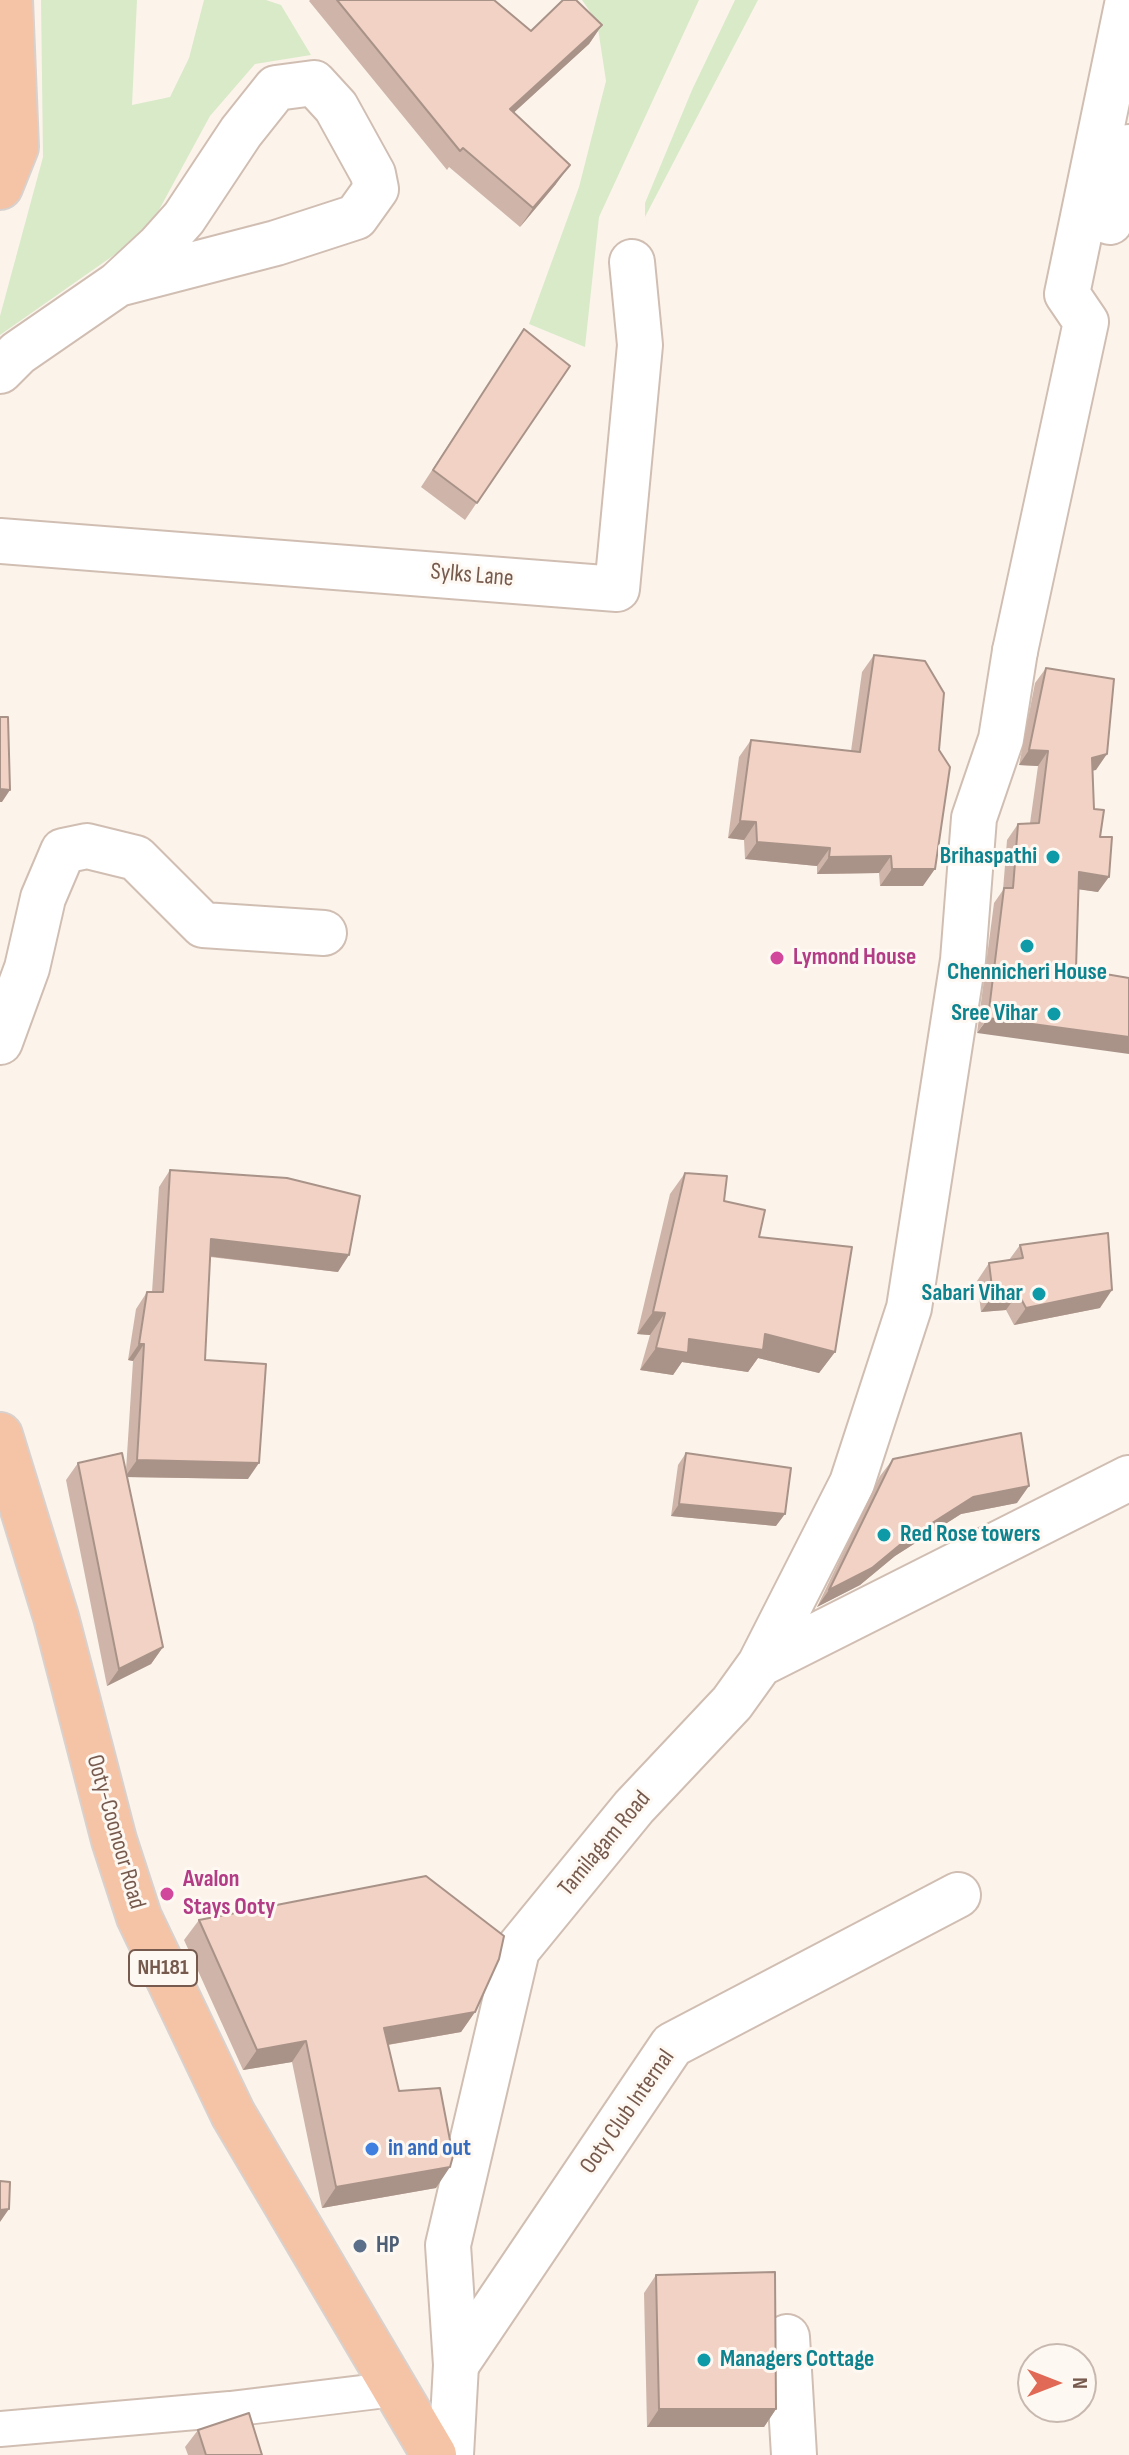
<!DOCTYPE html>
<style>
body{margin:0}
#map{position:relative;width:1129px;height:2455px;overflow:hidden;background:#fcf4eb;font-family:"Sofia Sans Condensed",sans-serif}
canvas{display:block}
.north{position:absolute;left:1017px;top:2343px;width:80px;height:80px;box-sizing:border-box;background:#fef8f2;border:2px solid #c8b9b0;border-radius:50%;rotate:90deg;font-size:22px;font-weight:700;line-height:32px;text-align:center;color:#775a4e}
.north::after{content:'';display:block;margin:auto;width:28px;height:36px;background:#e06a56;clip-path:polygon(50% 0,100% 100%,50% 72%,0 100%)}
</style>
<div id="map">
<canvas width="1129" height="2455"></canvas>
<div class="north">N</div>
</div>
<script>
const g = document.querySelector('canvas').getContext('2d');
g.lineJoin = 'round';
function fill(path, color) {
  g.fillStyle = color;
  g.fill(path, 'evenodd');
}
function shape(rows) {
  const path = new Path2D();
  for (const r of rows) {
    path.moveTo(r[0], r[1]);
    for (let i = 2; i < r.length; i += 2) path.lineTo(r[i], r[i + 1]);
  }
  return path;
}
function trace(path, color, width, dash) {
  g.strokeStyle = color;
  g.lineWidth = width;
  g.lineCap = dash ? 'butt' : 'round';
  g.setLineDash(dash || []);
  g.stroke(path);
}
function write(font, color, halo, rows, align = 'center') {
  g.font = font + ' "Sofia Sans Condensed",sans-serif';
  g.lineWidth = 6;
  g.setLineDash([]);
  g.textBaseline = 'middle';
  g.strokeStyle = halo;
  g.fillStyle = color;
  for (const [text, x, y, turn = 0] of rows) {
    g.save();
    g.translate(x, y);
    g.rotate((+turn || 0) * Math.PI / 180);
    g.textAlign = isNaN(turn) ? turn : align;
    if (halo) g.strokeText(text, 0, 0);
    g.fillText(text, 0, 0);
    g.restore();
  }
}
fill(shape([
 [41,0,137,0,132,105,170,97,189,58,204,0,266,0,281,5,311,55,255,64,210,116,147,232,0,335,0,316,43,157],
 [582,0,699,0,599,217,585,347,529,324,579,187,606,81,597,22],
 [735,0,758,0,645,217,645,203,692,90]
]), '#d9eac9');
const pedestrian = shape([
 [0,2429,230,2409,394,2389]
]);
const minor = shape([
 [1110,222,1129,147],
 [0,371,18,353,118,284,159,246,184,218,241,132,276,88,314,83,336,107,373,174,376,189,356,217,276,243,118,284],
 [0,541,617,589,640,345,632,262],
 [1015,651,1086,322,1067,294,1128,0],
 [0,1042,27,968,43,898,63,851,87,846,136,858,203,925,324,933],
 [787,2337,794,2455],
 [456,2365,672,2045,958,1895]
]);
const tertiary = shape([
 [760,1664,852,1483,909,1308,963,960,974,818,1001,739,1015,651],
 [451,2455,456,2365,448,2245,517,1950,634,1807,732,1703,760,1664,1129,1478]
]);
const trunk = shape([
 [0,187,16,147,10,0],
 [0,1435,56,1617,114,1840,139,1917,233,2114,434,2455]
]);
trace(pedestrian, '#d1beb3', 38);
trace(minor, '#d1beb3', 48);
trace(tertiary, '#d1beb3', 48);
trace(trunk, '#d9d1cd', 48);
trace(pedestrian, '#fff', 34);
trace(minor, '#fff', 44);
trace(tertiary, '#fff', 44);
trace(trunk, '#f5c3a6', 44);
fill(shape([
 [310,0,494,0,531,31,602,25,589,44,514,112,556,184,520,227,449,167,447,170,309,1],
 [524,329,570,366,465,520,421,487],
 [874,655,923,886,880,886,879,873,817,874,817,866,745,859,744,840,728,838,739,757,751,740,851,751,862,672],
 [1046,668,1096,770,1093,770,1094,809,1100,837,1098,892,1079,889,977,1033,994,903,1003,890,1007,840,1018,824,1030,823,1038,766,1019,765,1035,683],
 [170,1170,338,1272,210,1257,205,1360,248,1479,127,1477,163,1647,151,1664,107,1686,66,1480,78,1463,126,1470,133,1361,128,1360,136,1309,147,1292,152,1292,159,1187],
 [685,1173,724,1201,759,1237,835,1352,819,1373,758,1358,748,1372,682,1362,673,1375,640,1370,650,1335,637,1334,670,1194],
 [1020,1245,1100,1308,1014,1325,1006,1310,981,1312,977,1281,989,1263,1009,1260],
 [686,1453,776,1526,671,1516,678,1465],
 [893,1459,1017,1503,961,1514,895,1556,860,1585,817,1607,880,1476],
 [199,1920,475,2012,461,2032,388,2045,399,2091,436,2188,322,2208,292,2062,243,2070,184,1940],
 [656,2275,776,2409,764,2427,647,2427,644,2293],
 [198,2430,262,2455,188,2455,185,2447]
]), '#cfb5a9');
fill(shape([
 [602,25,589,44,497,128,510,109],
 [570,165,556,184,520,227,533,208],
 [1029,750,1048,751,1038,766,1019,765],
 [1107,754,1096,770,1082,773,1092,758],
 [0,789,10,790,2,802,0,802],
 [740,821,756,822,744,840,728,838],
 [757,842,830,848,817,866,745,859],
 [891,856,879,873,817,874,829,857],
 [892,869,935,869,923,886,880,886],
 [1079,872,1109,877,1098,892,1069,888],
 [988,1018,1129,1037,1129,1054,977,1033],
 [211,1239,349,1255,338,1272,199,1255],
 [1112,1290,1100,1308,1014,1325,1026,1308],
 [1018,1293,1006,1310,981,1312,993,1295],
 [653,1312,665,1313,650,1335,637,1334],
 [765,1334,835,1352,819,1373,758,1358,748,1372,682,1362,673,1375,640,1370,656,1348,689,1339],
 [139,1344,144,1344,133,1361,128,1360],
 [137,1460,259,1463,248,1479,125,1477],
 [1029,1486,1017,1503,961,1514,895,1556,860,1585,817,1607,829,1590,973,1497],
 [679,1504,785,1514,776,1526,671,1516],
 [163,1647,151,1664,107,1686,119,1669],
 [475,2012,461,2032,369,2048,384,2028],
 [306,2041,292,2062,243,2070,257,2050],
 [450,2167,436,2188,322,2208,336,2187],
 [9,2209,0,2222,0,2210],
 [659,2409,776,2409,764,2427,647,2427]
]), '#a99389');
const building = shape([
 [337,0,494,0,531,31,563,0,576,0,602,25,510,109,570,165,533,208,463,148,460,151,337,0],
 [524,329,570,366,477,503,433,470,524,329],
 [874,655,925,661,944,693,939,750,950,767,935,869,892,869,891,856,829,857,830,848,757,842,756,822,740,821,751,740,860,752,874,655],
 [1046,668,1114,679,1107,754,1092,758,1094,809,1104,810,1100,837,1112,837,1109,877,1079,872,1076,969,1129,978,1129,1037,988,1018,1004,888,1013,888,1018,824,1039,823,1048,751,1029,750,1046,668],
 [0,717,8,717,10,790,0,789,0,717],
 [170,1170,287,1178,360,1196,349,1255,211,1239,205,1360,266,1364,259,1463,137,1460,144,1344,139,1344,147,1292,163,1292,170,1170],
 [685,1173,727,1176,724,1201,765,1210,759,1237,852,1247,835,1352,765,1334,763,1350,689,1339,688,1353,656,1348,665,1313,653,1312,685,1173],
 [1108,1233,1112,1290,1026,1308,1018,1293,993,1295,989,1263,1023,1258,1020,1245,1108,1233],
 [1021,1433,1029,1486,973,1497,907,1539,872,1568,829,1590,893,1459,1021,1433],
 [122,1453,163,1647,119,1669,78,1463,122,1453],
 [686,1453,791,1468,785,1514,679,1504,686,1453],
 [426,1876,504,1936,499,1959,475,2012,384,2028,399,2091,440,2088,453,2156,450,2167,336,2187,306,2041,257,2050,199,1920,426,1876],
 [0,2181,10,2182,9,2209,0,2210,0,2181],
 [775,2272,776,2409,659,2409,656,2275,775,2272],
 [249,2413,262,2455,206,2455,198,2430,249,2413]
]);
fill(building, '#f1d2c4');
trace(building, '#a99389', 2);
for (const [x, y, r, color] of [
 [1053,857,8,"#0f9aa8"],
 [1027,946,8,"#0f9aa8"],
 [777,958,8,"#d1479c"],
 [1054,1014,8,"#0f9aa8"],
 [1039,1294,8,"#0f9aa8"],
 [884,1535,8,"#0f9aa8"],
 [167,1894,8,"#d1479c"],
 [372,2149,8,"#3f7fe0"],
 [360,2246,8,"#5c6f8a"],
 [704,2360,8,"#0f9aa8"]
]) {
  const dot = new Path2D();
  dot.arc(x, y, r, 0, 2 * Math.PI);
  g.fillStyle = color;
  g.fill(dot);
  trace(dot, '#fef8f2', 3);
}
for (const [x, y, w] of [
 [163,1968,68]
]) {
  const box = new Path2D();
  box.roundRect(x - w / 2, y - 18, w, 36, 6);
  g.fillStyle = '#fef8f2';
  g.fill(box);
  trace(box, '#775a4e', 2);
}
write('bold 22px', '#775a4e', null, [
 ["NH181",163,1968]
]);
write('24px', '#775a4e', '#fef8f2', [
 ["Sylks Lane",472,576,5],
 ["Ooty-Coonoor Road",115,1832,74],
 ["Tamilagam Road",605,1844,-50],
 ["Ooty Club Internal",628,2112,-55]
]);
write('bold 24px', '#0d838f', '#fef8f2', [
 ["Brihaspathi",1037,857],
 ["Chennicheri House",1027,973,"center"],
 ["Sree Vihar",1038,1014],
 ["Sabari Vihar",1023,1294],
 ["Red Rose towers",900,1535,"left"],
 ["Managers Cottage",720,2360,"left"]
], 'right');
write('bold 24px', '#b23c85', '#fef8f2', [
 ["Lymond House",793,958],
 ["Avalon",183,1880],
 ["Stays Ooty",183,1908]
], 'left');
write('bold 24px', '#366cbe', '#fef8f2', [
 ["in and out",388,2149]
], 'left');
write('bold 24px', '#4e5e75', '#fef8f2', [
 ["HP",376,2246]
], 'left');
</script>
